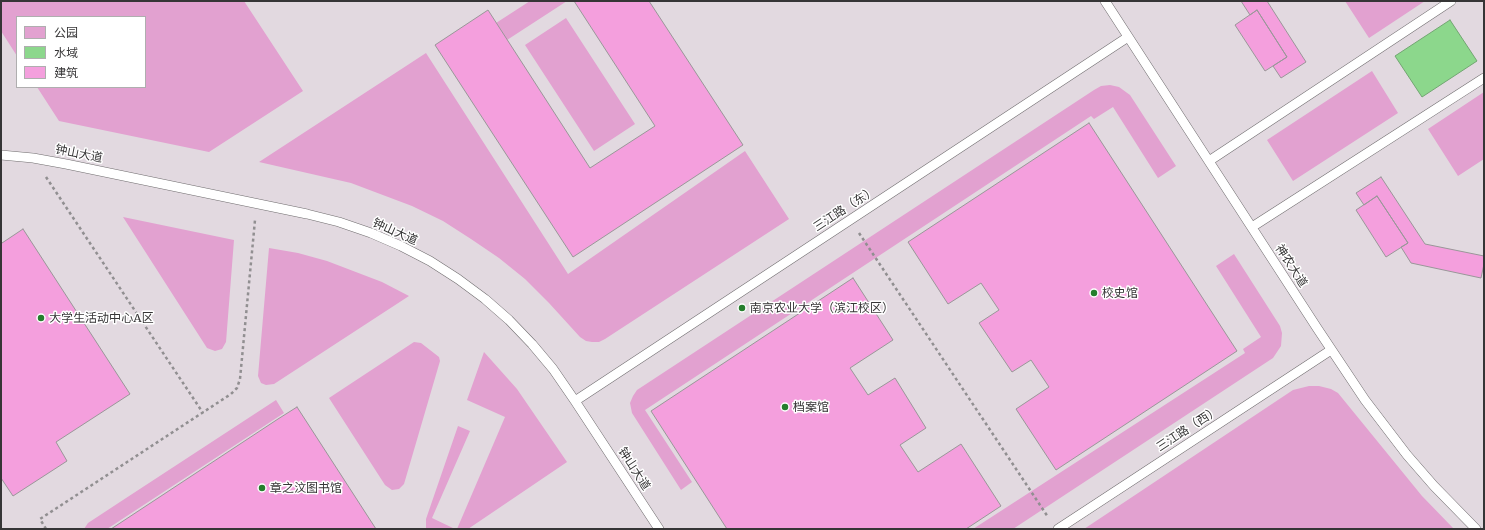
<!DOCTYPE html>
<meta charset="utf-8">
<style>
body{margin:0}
#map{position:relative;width:1485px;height:530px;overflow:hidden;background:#ece8eb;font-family:Literata,"Noto Sans SC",serif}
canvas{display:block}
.frame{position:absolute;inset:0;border:2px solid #363536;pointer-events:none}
.legend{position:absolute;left:16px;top:16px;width:130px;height:72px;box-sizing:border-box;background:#fff;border:1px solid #afaeaf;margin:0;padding:5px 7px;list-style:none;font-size:12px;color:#363536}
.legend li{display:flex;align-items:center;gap:8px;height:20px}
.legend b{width:20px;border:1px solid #afaeaf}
</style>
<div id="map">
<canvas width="1485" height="530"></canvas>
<div class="frame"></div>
<ul class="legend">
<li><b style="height:11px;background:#e2a1d0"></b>公园</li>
<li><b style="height:11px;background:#8cd78c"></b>水域</li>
<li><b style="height:11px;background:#f49fdd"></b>建筑</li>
</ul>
</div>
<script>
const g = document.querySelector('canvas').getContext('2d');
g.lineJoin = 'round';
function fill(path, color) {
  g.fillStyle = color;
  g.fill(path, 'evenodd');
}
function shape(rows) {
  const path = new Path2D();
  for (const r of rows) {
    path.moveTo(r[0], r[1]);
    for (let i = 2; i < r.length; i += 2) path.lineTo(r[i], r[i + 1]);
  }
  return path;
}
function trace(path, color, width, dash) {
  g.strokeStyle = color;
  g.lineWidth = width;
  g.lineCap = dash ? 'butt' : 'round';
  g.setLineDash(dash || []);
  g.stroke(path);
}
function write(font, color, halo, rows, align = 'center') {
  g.font = font + ' Literata,"Noto Sans SC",serif';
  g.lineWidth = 3;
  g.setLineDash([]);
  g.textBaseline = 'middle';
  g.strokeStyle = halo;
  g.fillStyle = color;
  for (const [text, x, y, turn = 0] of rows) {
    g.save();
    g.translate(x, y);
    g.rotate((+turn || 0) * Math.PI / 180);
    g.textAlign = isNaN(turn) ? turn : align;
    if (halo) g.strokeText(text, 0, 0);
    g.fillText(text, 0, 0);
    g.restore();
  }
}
fill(shape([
 [1,1,1484,1,1484,529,1,529],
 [17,17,145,17,145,87,17,87]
]), '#e2d9e0');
fill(shape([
 [1,1,244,1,303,91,209,152,59,121,37,87,145,87,145,17,17,17,17,56,1,31],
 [530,1,567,1,507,40,496,23],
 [1345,1,1425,1,1369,38],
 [566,18,635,124,594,151,525,45],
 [426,53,568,274,745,151,789,219,605,339,599,342,592,342,586,341,580,337,549,303,525,279,499,258,471,239,443,221,412,206,351,183,259,162],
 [1372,71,1398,113,1293,181,1267,140],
 [1110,85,1119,87,1130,95,1176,166,1158,178,1113,107,1094,119,1091,116,645,410,692,482,681,490,632,413,630,403,633,396,637,390,1094,90,1101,86],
 [1484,92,1484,159,1458,176,1428,129],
 [123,217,234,240,226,342,222,349,215,351,207,348],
 [269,248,298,253,327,261,382,282,409,296,274,384,266,385,261,383,258,376],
 [1234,254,1280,326,1282,333,1281,346,1273,358,1013,529,973,529,1245,353,1243,349,1261,337,1216,266],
 [414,342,421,343,439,357,440,361,404,484,399,489,392,490,385,485,329,398],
 [484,352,517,389,567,462,468,529,457,529,505,417,467,400],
 [1309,386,1319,386,1331,389,1338,393,1422,496,1454,529,1084,529,1293,390],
 [276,400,284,413,107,529,84,529,88,523,123,500],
 [458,426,470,431,432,518,455,529,426,529,426,519]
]), '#e2a1d0');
const water = shape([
 [1450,20,1477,61,1422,97,1395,56,1450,20]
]);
fill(water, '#8cd78c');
trace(water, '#72a672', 1);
const building = shape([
 [574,1,649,1,743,145,573,257,435,45,488,10,590,168,655,126,574,1],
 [1241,1,1267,1,1306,62,1281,78,1273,66,1287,57,1257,10,1250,15,1241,1],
 [1257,10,1287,57,1265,71,1235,25,1257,10],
 [1089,123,1237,351,1056,470,1016,409,1049,387,1031,360,1012,372,979,323,999,310,981,283,948,304,908,242,1089,123],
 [1381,177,1425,244,1484,256,1484,264,1481,278,1411,263,1401,247,1408,243,1377,196,1364,205,1356,193,1381,177],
 [1377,196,1408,243,1386,257,1356,210,1377,196],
 [23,229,130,394,56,442,67,461,13,496,1,478,1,241,2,243,23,229],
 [853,278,893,340,850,368,868,395,895,378,926,428,900,445,918,472,961,444,1001,506,966,529,727,529,651,411,853,278],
 [297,407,376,529,111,529,278,419,297,407]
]);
fill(building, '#f49fdd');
trace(building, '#9a9799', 1);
const service = shape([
 [1105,1,1317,328,1365,400,1407,455,1434,486,1476,529],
 [1,155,33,158,66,164,307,214,339,222,371,233,401,246,430,261,458,279,485,299,509,320,532,344,553,369,575,401,659,529],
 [1209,161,1451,1],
 [1252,227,1484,78],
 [575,401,1128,37],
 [1058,529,1331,350]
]);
trace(service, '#706d6f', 10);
trace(shape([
 [46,177,203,413],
 [859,233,1048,517],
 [46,529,40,519,231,394,237,388,240,379,255,220]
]), '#918f91', 2.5, [3, 3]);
trace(service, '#fff', 9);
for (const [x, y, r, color] of [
 [1094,293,4,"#257e2d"],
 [742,308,4,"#257e2d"],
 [41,318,4,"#257e2d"],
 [785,407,4,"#257e2d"],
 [262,488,4,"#257e2d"]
]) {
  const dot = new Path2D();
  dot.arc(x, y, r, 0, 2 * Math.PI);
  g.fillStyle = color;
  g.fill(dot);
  trace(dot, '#fff', 1.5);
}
write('12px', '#363536', '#fff', [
 ["钟山大道",79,154,11],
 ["三江路（东）",845,209,-33],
 ["钟山大道",395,232,24],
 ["神农大道",1291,266,57],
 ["三江路（西）",1188,429,-33],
 ["钟山大道",634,469,57]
]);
write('12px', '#363536', '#fff', [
 ["校史馆",1102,293],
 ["南京农业大学（滨江校区）",750,308],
 ["大学生活动中心A区",49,318],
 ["档案馆",793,407],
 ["章之汶图书馆",270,488]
], 'left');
</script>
